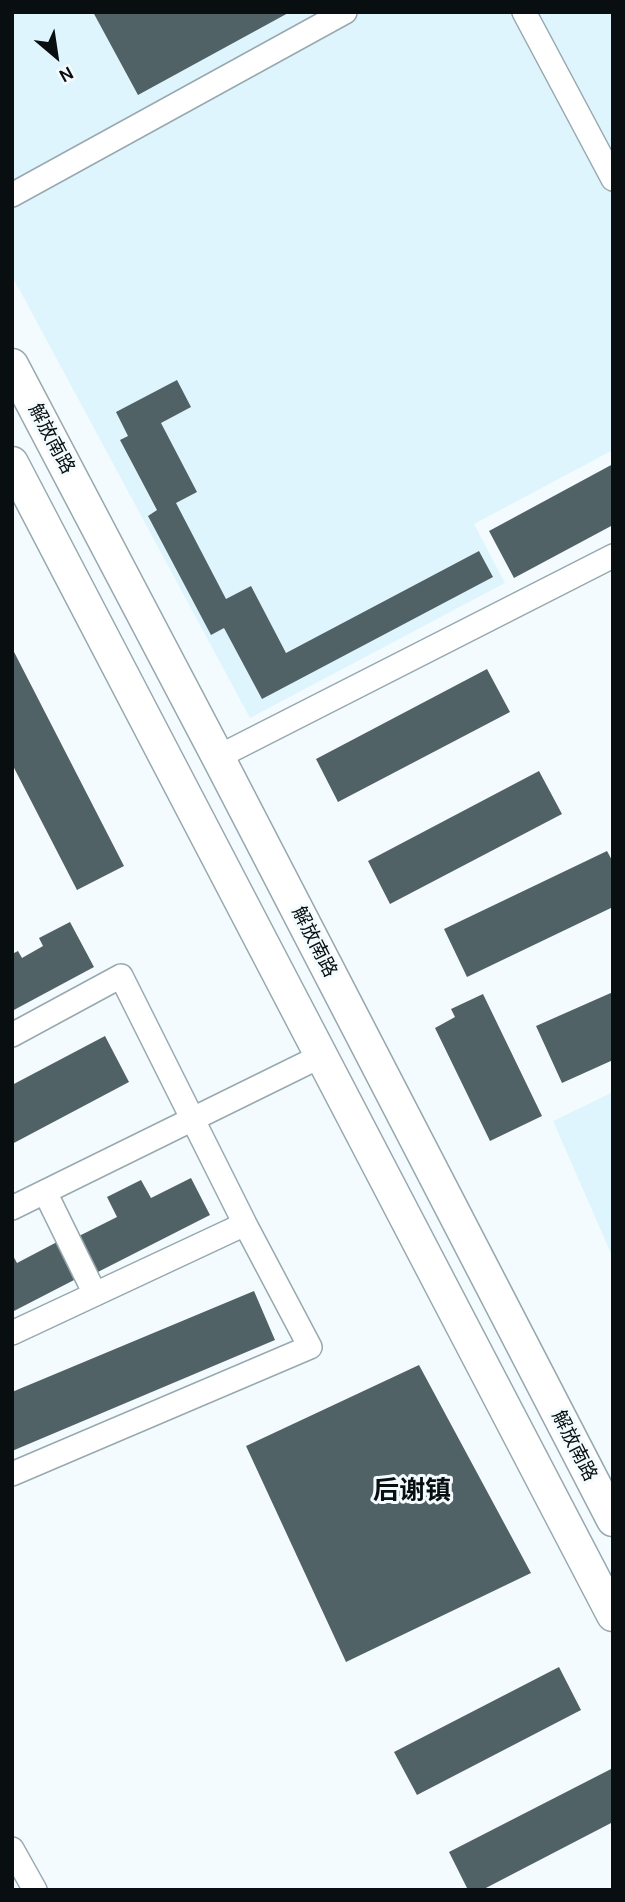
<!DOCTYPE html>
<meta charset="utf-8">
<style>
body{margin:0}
#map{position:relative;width:625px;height:1902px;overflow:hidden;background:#f4fbfe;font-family:Karla,sans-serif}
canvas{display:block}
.frame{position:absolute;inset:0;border:14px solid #090f11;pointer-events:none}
.north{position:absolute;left:21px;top:21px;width:70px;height:70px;-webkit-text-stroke:5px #f4fbfe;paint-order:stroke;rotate:151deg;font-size:19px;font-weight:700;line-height:28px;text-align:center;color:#090f11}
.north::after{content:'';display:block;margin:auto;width:24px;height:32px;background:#090f11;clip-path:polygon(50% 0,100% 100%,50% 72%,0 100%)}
</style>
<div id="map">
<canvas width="625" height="1902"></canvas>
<div class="frame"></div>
<div class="north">N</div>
</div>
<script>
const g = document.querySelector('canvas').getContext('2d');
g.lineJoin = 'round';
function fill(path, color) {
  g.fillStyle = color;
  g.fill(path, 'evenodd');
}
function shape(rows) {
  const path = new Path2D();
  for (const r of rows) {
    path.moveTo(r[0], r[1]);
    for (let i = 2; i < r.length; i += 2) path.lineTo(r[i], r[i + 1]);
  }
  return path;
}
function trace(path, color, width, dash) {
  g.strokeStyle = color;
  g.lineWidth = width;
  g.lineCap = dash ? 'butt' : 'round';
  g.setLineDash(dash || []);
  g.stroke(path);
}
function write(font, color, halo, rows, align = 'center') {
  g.font = font + ' Karla,"Noto Sans SC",sans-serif';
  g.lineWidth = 6;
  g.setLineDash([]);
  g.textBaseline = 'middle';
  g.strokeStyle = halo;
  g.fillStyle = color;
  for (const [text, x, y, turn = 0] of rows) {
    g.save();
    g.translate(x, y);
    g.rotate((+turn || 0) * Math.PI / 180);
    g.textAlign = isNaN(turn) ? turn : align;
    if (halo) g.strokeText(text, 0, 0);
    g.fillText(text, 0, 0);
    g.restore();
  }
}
fill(shape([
 [12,12,613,12,613,450,474,524,505,583,250,718,12,276],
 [613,1092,613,1258,553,1121]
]), '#dff5fd');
fill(shape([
 [93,12,290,12,138,95],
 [177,380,191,407,161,423,197,492,176,503,226,599,251,586,286,653,479,551,493,577,262,699,224,628,211,635,148,516,157,510,120,440,128,436,116,412],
 [613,464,613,525,514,578,489,531],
 [12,648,124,866,77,890,12,764],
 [487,669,510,712,338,802,316,759],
 [539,771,562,814,390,904,368,861],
 [607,851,613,862,613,907,467,977,444,929],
 [70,922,94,967,12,1011,12,954,18,951,22,958,43,946,39,938],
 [613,992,613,1060,562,1083,536,1026],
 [483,994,542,1116,490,1141,435,1028,455,1017,451,1009],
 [105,1036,129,1082,12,1144,12,1085],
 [191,1178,210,1215,90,1276,71,1240,117,1217,107,1197,141,1180,151,1198],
 [57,1242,76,1279,12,1312,12,1254,17,1263],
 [254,1291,275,1340,12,1451,12,1392],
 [419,1365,531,1573,346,1662,246,1446],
 [559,1667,581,1710,417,1795,394,1752],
 [613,1768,613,1822,482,1890,468,1890,449,1852]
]), '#516267');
const minor = shape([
 [524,12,613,179],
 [12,195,345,12],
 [218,757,613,556],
 [12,1035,121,976,245,1224,310,1347,12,1474],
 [45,1192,95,1294],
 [12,1208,321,1056],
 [12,1333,245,1224],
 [12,1849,35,1890]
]);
const secondary = shape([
 [12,365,218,757,613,1520],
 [12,463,613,1615]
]);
trace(minor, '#97a9af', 26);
trace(secondary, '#97a9af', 35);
trace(minor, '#fff', 23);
trace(secondary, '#fff', 32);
write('19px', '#090f11', '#f4fbfe', [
 ["解放南路",51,439,62],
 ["解放南路",314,942,63],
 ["解放南路",574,1446,63]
]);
write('bold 26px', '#090f11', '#f4fbfe', [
 ["后谢镇",412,1492]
]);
</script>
